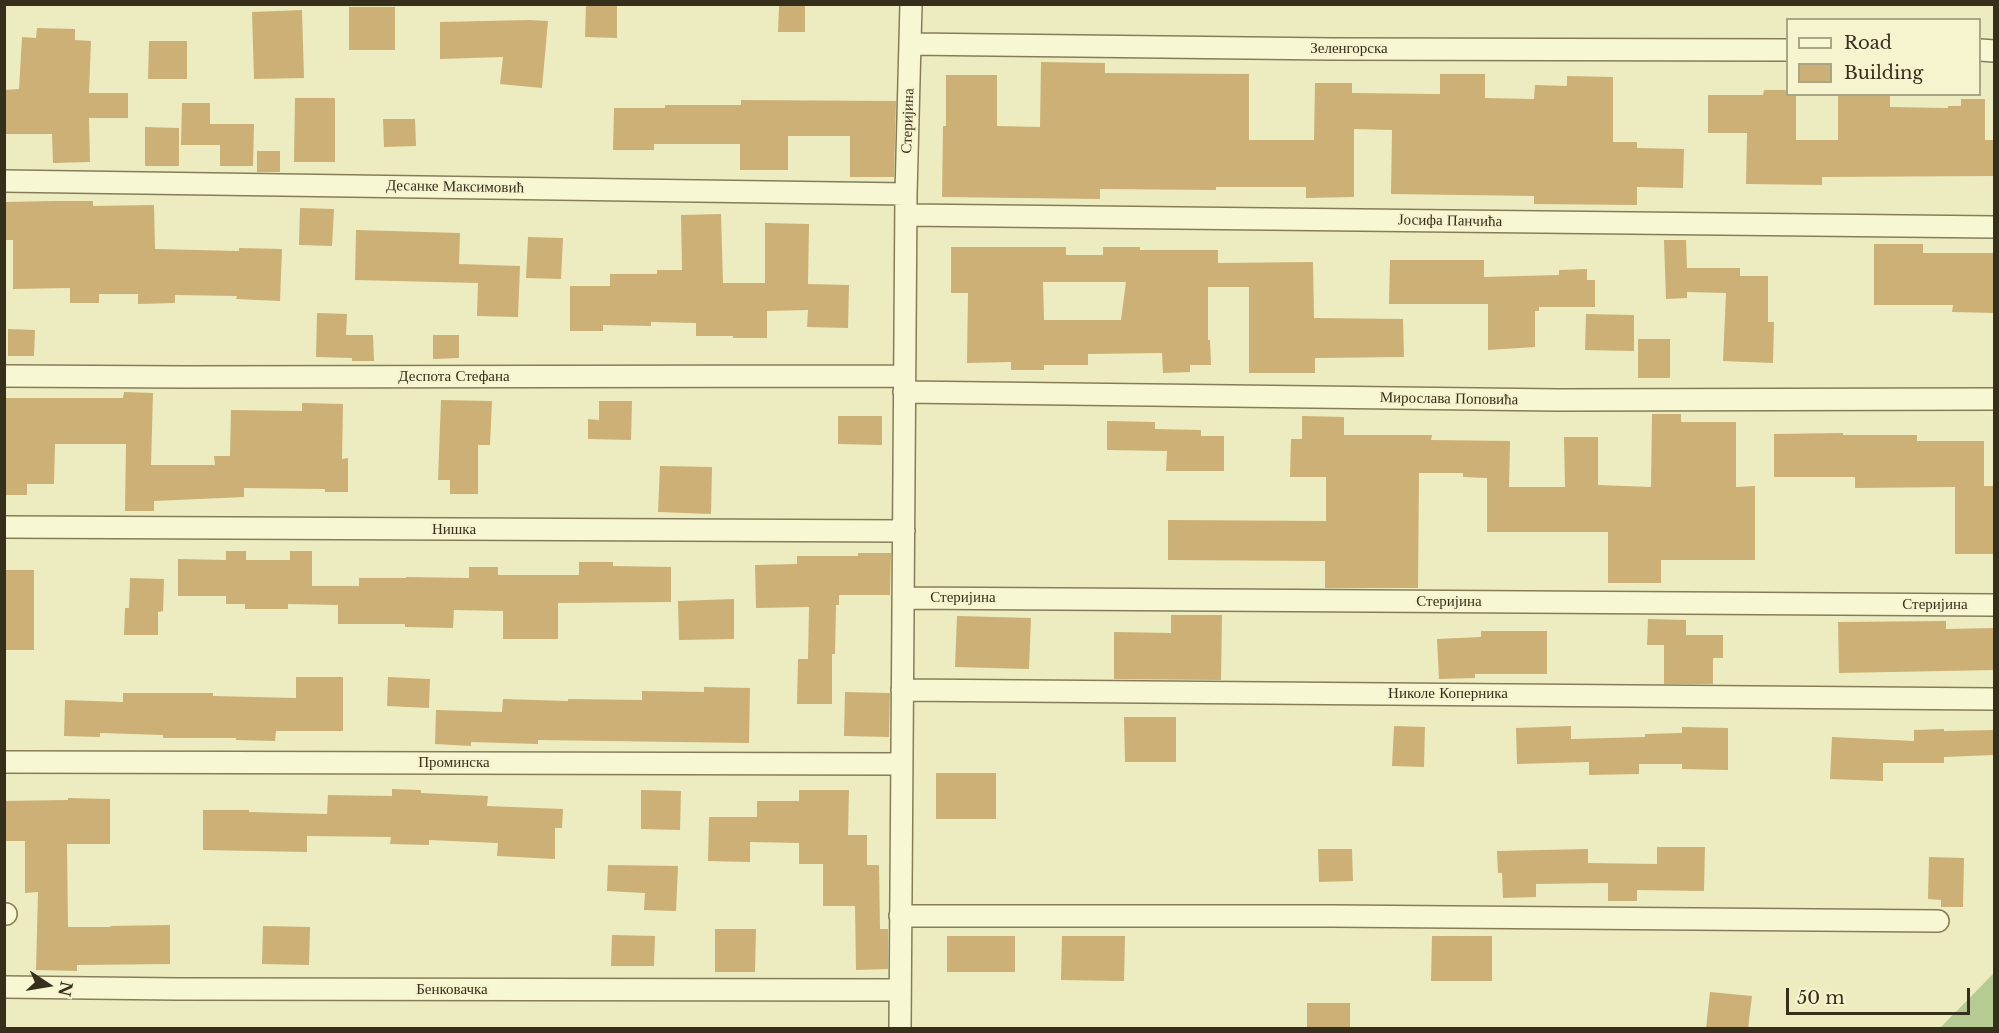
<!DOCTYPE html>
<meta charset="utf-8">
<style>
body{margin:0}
#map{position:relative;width:1999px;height:1033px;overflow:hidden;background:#edecc0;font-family:"Libre Baskerville",serif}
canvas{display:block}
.frame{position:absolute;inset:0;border:6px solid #362f1c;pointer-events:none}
.legend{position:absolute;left:1786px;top:18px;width:195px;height:78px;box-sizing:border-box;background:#f5f4cf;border:2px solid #a9a587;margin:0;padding:8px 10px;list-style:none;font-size:18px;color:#362f1c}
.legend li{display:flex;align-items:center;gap:12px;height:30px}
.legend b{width:30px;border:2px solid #a9a587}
.north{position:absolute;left:18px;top:955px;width:60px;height:60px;-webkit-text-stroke:4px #f5f4cf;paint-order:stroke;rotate:102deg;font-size:16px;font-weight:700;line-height:24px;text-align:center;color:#362f1c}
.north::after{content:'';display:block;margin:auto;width:21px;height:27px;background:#362f1c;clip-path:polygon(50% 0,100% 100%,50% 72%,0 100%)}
.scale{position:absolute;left:1786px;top:988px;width:184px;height:27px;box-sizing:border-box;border:3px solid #362f1c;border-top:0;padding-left:8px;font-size:18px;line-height:21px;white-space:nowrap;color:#362f1c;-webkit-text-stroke:4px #f5f4cf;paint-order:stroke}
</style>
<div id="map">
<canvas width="1999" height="1033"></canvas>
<div class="frame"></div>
<ul class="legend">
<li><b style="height:8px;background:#f8f7d3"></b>Road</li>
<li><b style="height:16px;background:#ccb075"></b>Building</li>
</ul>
<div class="north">N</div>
<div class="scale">50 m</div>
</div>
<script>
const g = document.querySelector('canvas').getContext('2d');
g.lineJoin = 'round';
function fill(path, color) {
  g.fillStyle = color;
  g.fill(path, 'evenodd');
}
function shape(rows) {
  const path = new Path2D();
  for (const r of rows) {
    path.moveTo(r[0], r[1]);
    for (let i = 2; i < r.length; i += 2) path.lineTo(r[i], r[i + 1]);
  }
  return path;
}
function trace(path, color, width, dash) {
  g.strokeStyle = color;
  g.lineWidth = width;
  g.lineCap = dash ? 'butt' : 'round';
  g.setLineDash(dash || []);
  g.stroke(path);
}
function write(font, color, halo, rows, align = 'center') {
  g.font = font + ' "Libre Baskerville",serif';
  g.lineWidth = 4.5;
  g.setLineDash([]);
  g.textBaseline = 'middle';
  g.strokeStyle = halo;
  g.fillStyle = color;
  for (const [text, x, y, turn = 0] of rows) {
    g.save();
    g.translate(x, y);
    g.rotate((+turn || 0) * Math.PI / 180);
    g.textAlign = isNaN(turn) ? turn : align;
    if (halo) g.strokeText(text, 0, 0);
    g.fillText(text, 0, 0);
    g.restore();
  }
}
fill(shape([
 [1994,973,1994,1028,1940,1028]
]), '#b6cb94');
fill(shape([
 [586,4,617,4,617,38,585,37],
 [779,6,805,6,805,32,778,32],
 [349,7,395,7,395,50,349,50],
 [302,10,304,78,254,79,252,12],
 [529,20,548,21,542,88,500,84,503,57,440,59,440,22],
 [37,28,75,29,75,40,91,41,89,93,128,93,128,118,89,118,90,162,53,163,52,134,4,134,4,90,19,89,22,37,36,38],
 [149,41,187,41,187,79,148,79],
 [1041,62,1105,63,1105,73,1249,74,1249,140,1314,140,1315,83,1352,83,1352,93,1440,94,1440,74,1485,74,1485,98,1534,99,1535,85,1567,86,1567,76,1613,77,1613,142,1637,142,1637,148,1684,149,1683,188,1637,187,1637,205,1534,204,1534,196,1391,194,1392,130,1354,129,1354,197,1306,198,1306,187,1216,187,1216,190,1100,189,1100,199,942,197,943,126,946,126,946,75,997,75,997,126,1040,127],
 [1764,90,1788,90,1788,94,1796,94,1796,140,1838,140,1838,95,1890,94,1890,107,1948,108,1948,106,1961,106,1961,99,1985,99,1985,140,1995,140,1995,176,1822,177,1822,185,1746,184,1747,133,1708,133,1708,95,1763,95],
 [295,98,335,98,335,162,294,162],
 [741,100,896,101,894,177,850,177,850,136,788,136,788,170,740,170,740,144,654,144,654,150,613,150,614,108,665,108,665,105,741,105],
 [182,103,210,103,210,124,254,124,253,166,220,166,220,145,181,145],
 [383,119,415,119,416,146,384,147],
 [145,127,179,128,179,166,145,166],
 [257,151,280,151,280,172,257,172],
 [54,201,93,201,93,206,154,205,155,249,239,251,239,248,282,249,280,301,236,299,237,296,175,295,175,303,138,304,138,294,99,294,99,303,70,303,70,288,13,289,13,240,4,240,4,202],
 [300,208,334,209,332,246,299,245],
 [721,214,723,283,765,283,765,223,809,224,808,284,849,285,848,328,807,327,808,310,767,311,767,338,733,338,733,336,696,336,696,323,651,322,651,326,603,325,603,331,570,331,570,286,610,286,610,274,657,274,657,270,682,270,681,215],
 [356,230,460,233,459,264,520,266,518,317,477,316,478,283,355,280],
 [528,237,563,238,561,279,526,278],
 [1664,240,1686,240,1687,268,1740,268,1740,276,1768,276,1768,322,1774,322,1773,363,1723,361,1726,293,1687,292,1687,298,1666,299],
 [1874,244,1923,244,1923,253,1995,253,1995,313,1952,312,1953,305,1874,305],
 [951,247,1066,247,1066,255,1103,255,1103,247,1140,247,1140,250,1218,250,1218,263,1313,262,1314,318,1403,319,1404,357,1315,358,1315,373,1249,373,1249,287,1208,287,1208,340,1210,340,1211,365,1190,365,1190,372,1163,373,1162,353,1088,354,1088,365,1044,365,1044,370,1011,370,1011,362,967,363,968,293,951,293],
 [1043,282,1126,282,1121,320,1044,320],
 [1390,260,1484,260,1484,277,1559,275,1559,270,1587,269,1587,280,1595,280,1595,307,1539,307,1539,311,1535,311,1535,347,1488,350,1488,304,1389,304],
 [317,313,347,314,346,335,373,335,374,361,352,361,352,358,316,357],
 [1586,314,1634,315,1634,351,1585,350],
 [8,329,35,330,34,356,8,356],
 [433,335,459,335,459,358,433,359],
 [1638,339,1670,339,1670,378,1638,378],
 [124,392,153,393,151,465,215,465,214,456,230,456,231,410,302,411,302,403,343,404,342,459,348,458,348,492,325,492,325,489,244,488,244,497,154,501,154,511,125,511,126,444,55,444,54,484,27,484,27,495,4,495,4,398,123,398],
 [441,400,492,401,490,445,478,445,478,494,450,494,450,480,438,480],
 [599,401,632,401,631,440,588,439,588,419,599,420],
 [1652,414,1681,414,1681,422,1736,422,1736,487,1755,486,1755,560,1661,560,1661,583,1608,583,1608,532,1487,532,1487,478,1463,477,1463,473,1419,473,1418,588,1325,588,1325,561,1168,560,1168,520,1326,521,1326,477,1290,477,1291,439,1302,439,1302,416,1344,417,1344,435,1432,435,1431,440,1510,441,1509,487,1565,487,1564,437,1598,437,1598,485,1651,487],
 [838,416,882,416,882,445,838,444],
 [1107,421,1155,422,1155,429,1201,430,1201,436,1224,436,1224,471,1166,471,1167,451,1107,450],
 [1843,433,1843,435,1917,435,1917,441,1984,441,1984,486,1995,486,1995,554,1955,554,1955,487,1855,488,1855,477,1774,477,1774,434],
 [660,466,712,467,711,514,658,512],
 [226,551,246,551,246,560,290,560,290,551,312,551,312,586,359,586,359,578,406,578,406,577,469,578,469,567,498,567,498,575,579,575,579,562,613,562,613,566,671,567,671,602,558,603,558,639,503,639,503,611,454,610,453,628,405,627,405,624,338,624,338,605,288,604,288,609,245,609,245,604,226,604,226,596,178,596,178,559,226,560],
 [858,553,891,553,890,595,839,595,839,605,836,605,835,654,832,654,832,704,797,704,798,659,808,659,809,607,756,608,755,565,797,564,797,556,858,556],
 [4,570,34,570,34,650,4,650],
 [130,578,164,579,163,611,158,612,158,635,124,635,125,608,129,608],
 [734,599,734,639,679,640,678,601],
 [1171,615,1222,615,1221,680,1114,679,1114,632,1171,633],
 [957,616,1031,618,1029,669,955,667],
 [1648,619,1686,620,1686,635,1723,635,1723,658,1713,658,1713,684,1664,684,1664,645,1647,645],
 [1946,621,1946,629,1995,628,1995,670,1839,673,1838,622],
 [1481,631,1547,631,1547,674,1475,674,1475,678,1439,679,1437,639,1481,637],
 [296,677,343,677,343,731,276,731,275,741,236,740,236,738,163,738,163,735,100,733,100,737,64,736,65,700,123,702,123,693,213,693,213,696,296,698],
 [388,677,430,679,429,708,387,706],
 [704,687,750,688,749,743,538,740,538,744,471,742,471,746,435,744,436,710,502,712,503,699,568,701,568,699,642,700,642,691,704,692],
 [845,692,890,693,889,737,844,736],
 [1124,717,1176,717,1176,762,1125,762],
 [1394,726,1425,727,1424,767,1392,766],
 [1571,726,1571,739,1645,737,1645,734,1682,733,1682,727,1728,728,1728,770,1682,769,1682,764,1639,764,1639,774,1589,775,1589,762,1517,764,1516,728],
 [1944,729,1944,731,1995,730,1995,755,1944,757,1944,763,1883,763,1883,781,1830,779,1832,737,1914,741,1914,730],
 [936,773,996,773,996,819,936,819],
 [392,789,421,790,421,793,488,796,487,806,563,809,562,828,555,828,555,859,497,856,498,843,429,840,429,845,390,844,391,837,307,836,307,852,203,850,203,810,249,810,249,812,327,814,328,795,392,796],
 [641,790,681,791,680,830,641,829],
 [799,790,849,790,848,835,867,835,867,865,879,865,880,929,888,929,888,969,856,970,855,906,823,906,823,864,799,864,799,843,750,842,750,862,708,861,709,817,757,817,757,801,799,801],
 [68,798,110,799,110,844,67,844,68,927,111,927,110,926,170,925,170,964,77,965,77,971,36,970,38,892,25,893,25,841,4,841,4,801,68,800],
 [1657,847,1705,847,1704,891,1637,890,1637,901,1608,901,1608,883,1536,884,1536,897,1503,898,1502,873,1498,873,1497,851,1588,849,1588,863,1657,864],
 [1318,849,1352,849,1353,881,1319,882],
 [1929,857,1964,858,1963,907,1941,907,1941,900,1928,899],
 [608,865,678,866,676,911,644,910,645,893,607,891],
 [263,926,310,927,309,965,262,964],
 [715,929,756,929,755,972,715,972],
 [612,935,655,936,654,966,611,966],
 [947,936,1015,936,1015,972,947,972],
 [1062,936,1125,936,1124,981,1061,980],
 [1432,936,1492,936,1492,981,1431,981],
 [1710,992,1752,996,1748,1029,1706,1029],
 [1307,1003,1350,1003,1350,1029,1307,1029]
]), '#ccb075');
const street = shape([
 [910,44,1332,49,1788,50],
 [1980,50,1994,51],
 [4,181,906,194],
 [906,215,1994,227],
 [4,376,185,377,904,376],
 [904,392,1558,400,1994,399],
 [4,527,904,531],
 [903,598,1994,605],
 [902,690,1994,699],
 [4,762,902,764],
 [4,914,6,914],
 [900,916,1331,916,1938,921],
 [4,987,177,989,900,990],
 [900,1028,906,194,911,4]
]);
trace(street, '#867d58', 24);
trace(street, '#f8f7d3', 21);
write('15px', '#362f1c', '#f5f4cf', [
 ["Зеленгорска",1349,49],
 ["Стеријина",908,121,-88],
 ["Десанке Максимовић",455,187,1],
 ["Јосифа Панчића",1450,221,1],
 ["Деспота Стефана",454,377],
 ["Мирослава Поповића",1449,399,1],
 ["Нишка",454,530],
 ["Стеријина",963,598],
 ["Стеријина",1449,602],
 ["Стеријина",1935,605],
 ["Николе Коперника",1448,694],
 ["Проминска",454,763],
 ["Бенковачка",452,990]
]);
</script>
